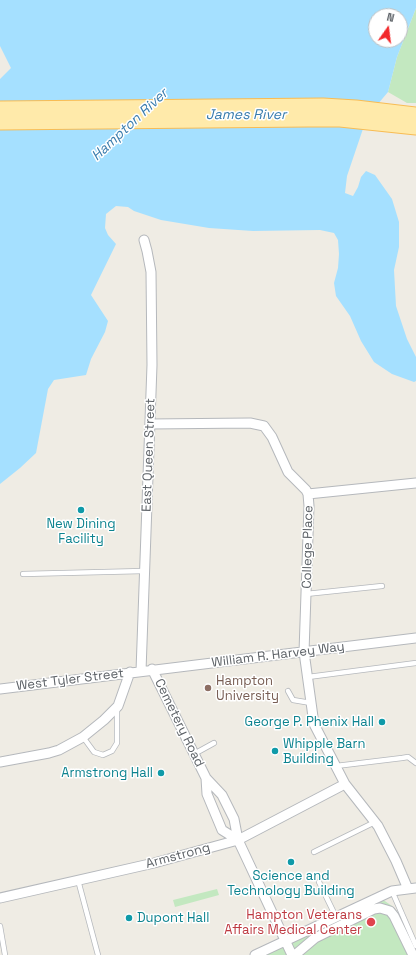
<!DOCTYPE html>
<style>
body{margin:0}
#map{position:relative;width:416px;height:955px;overflow:hidden;background:#efece4;font-family:"Space Grotesk",sans-serif}
canvas{display:block}
.north{position:absolute;left:368px;top:8px;width:40px;height:40px;box-sizing:border-box;background:#fff;border:1px solid #bec0c2;border-radius:50%;rotate:14deg;font-size:11px;font-weight:700;line-height:16px;text-align:center;color:#5c6166}
.north::after{content:'';display:block;margin:auto;width:14px;height:18px;background:#f2282a;clip-path:polygon(50% 0,100% 100%,50% 72%,0 100%)}
</style>
<div id="map">
<canvas width="416" height="955"></canvas>
<div class="north">N</div>
</div>
<script>
const g = document.querySelector('canvas').getContext('2d');
g.lineJoin = 'round';
function fill(path, color) {
  g.fillStyle = color;
  g.fill(path, 'evenodd');
}
function shape(rows) {
  const path = new Path2D();
  for (const r of rows) {
    path.moveTo(r[0], r[1]);
    for (let i = 2; i < r.length; i += 2) path.lineTo(r[i], r[i + 1]);
  }
  return path;
}
function trace(path, color, width, dash) {
  g.strokeStyle = color;
  g.lineWidth = width;
  g.lineCap = dash ? 'butt' : 'round';
  g.setLineDash(dash || []);
  g.stroke(path);
}
function write(font, color, halo, rows, align = 'center') {
  g.font = font + ' "Space Grotesk",sans-serif';
  g.lineWidth = 3;
  g.setLineDash([]);
  g.textBaseline = 'middle';
  g.strokeStyle = halo;
  g.fillStyle = color;
  for (const [text, x, y, turn = 0] of rows) {
    g.save();
    g.translate(x, y);
    g.rotate((+turn || 0) * Math.PI / 180);
    g.textAlign = isNaN(turn) ? turn : align;
    if (halo) g.strokeText(text, 0, 0);
    g.fillText(text, 0, 0);
    g.restore();
  }
}
fill(shape([
 [416,8,416,103,407,103,388,92,397,57],
 [217,889,219,895,175,907,173,900],
 [382,899,392,906,416,955,264,955]
]), '#c3e8c0');
fill(shape([
 [0,0,416,0,416,8,397,57,388,92,367,117,347,176,345,193,353,196,358,187,361,177,366,171,375,175,392,199,399,222,399,247,394,270,396,306,407,339,416,357,416,381,414,382,392,374,374,362,361,341,350,316,336,296,334,283,338,268,339,254,338,240,334,233,320,230,253,231,209,228,161,220,134,211,128,207,116,206,106,214,105,228,108,235,116,244,91,295,108,321,105,332,91,359,86,375,54,380,48,389,36,453,20,468,0,484,0,79,11,68,0,46],
 [376,16,400,16,400,40,376,40]
]), '#a5e0ff');
const lane = shape([
 [23,574,144,571],
 [306,594,382,586],
 [308,677,416,663],
 [288,691,293,700,311,703],
 [83,737,94,752,103,755,112,751,117,743,117,707],
 [194,754,214,743],
 [336,766,402,758,408,757,416,763],
 [314,852,375,822],
 [78,880,98,955],
 [319,882,336,917],
 [392,891,416,946],
 [0,926,5,955]
]);
const street = shape([
 [150,424,250,423,264,426,272,437,288,472,306,490,308,494,309,506,304,652,314,724,345,784,378,826,396,861,408,889],
 [308,494,416,483],
 [152,669,206,778,222,795,234,819,238,840,292,955],
 [141,671,152,365,151,272,147,251,144,240],
 [0,689,416,638],
 [0,762,49,753,59,750,83,737,104,720,118,706,130,672],
 [206,778,207,794,222,830,238,840],
 [0,898,154,863,238,840,345,784],
 [255,955,392,891,416,888],
 [295,955,315,938,374,909,380,908,390,911,394,916,413,955]
]);
const primary = shape([
 [0,109,323,106,356,108,416,115],
 [0,122,308,119,340,119,416,127]
]);
trace(lane, '#b5b8bc', 6);
trace(street, '#b5b8bc', 11);
trace(primary, '#f8bc54', 17);
trace(lane, '#fff', 4.5);
trace(street, '#fff', 9);
trace(primary, '#ffeaaa', 15);
for (const [x, y, r, color] of [
 [81,510,4,"#0f9aa8"],
 [208,688,4,"#8d6e63"],
 [382,722,4,"#0f9aa8"],
 [275,751,4,"#0f9aa8"],
 [161,773,4,"#0f9aa8"],
 [291,862,4,"#0f9aa8"],
 [129,918,4,"#0f9aa8"],
 [371,922,5,"#e0444e"]
]) {
  const dot = new Path2D();
  dot.arc(x, y, r, 0, 2 * Math.PI);
  g.fillStyle = color;
  g.fill(dot);
  trace(dot, '#fff', 1.5);
}
write('13px', '#5c6166', '#fff', [
 ["East Queen Street",149,455,-88],
 ["College Place",308,547,-89],
 ["William R. Harvey Way",278,655,-7],
 ["West Tyler Street",70,680,-7],
 ["Cemetery Road",179,723,64],
 ["Armstrong",178,856,-15]
]);
write('13px', '#0d838f', '#fff', [
 ["New Dining",81,524],
 ["Facility",81,539],
 ["George P. Phenix Hall",374,722,"right"],
 ["Whipple Barn",283,744,"left"],
 ["Building",283,759,"left"],
 ["Armstrong Hall",153,773,"right"],
 ["Science and",291,876],
 ["Technology Building",291,891],
 ["Dupont Hall",137,918,"left"]
]);
write('13px', '#785e54', '#fff', [
 ["Hampton",216,681],
 ["University",216,696]
], 'left');
write('13px', '#be3a42', '#fff', [
 ["Hampton Veterans",362,915],
 ["Affairs Medical Center",362,930]
], 'right');
write('italic 14px', '#397cad', '#fff', [
 ["James River",246,115],
 ["Hampton River",130,125,-43]
]);
</script>
